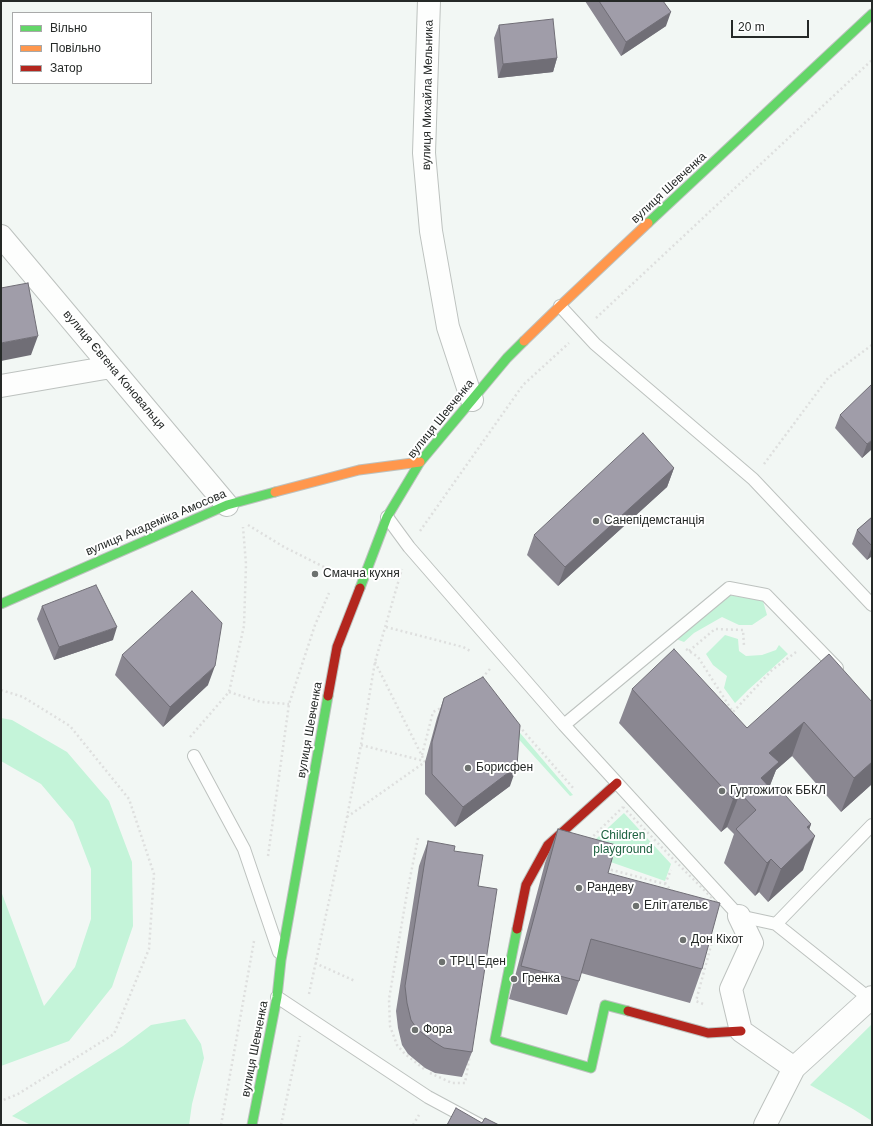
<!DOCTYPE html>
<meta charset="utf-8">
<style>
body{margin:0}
#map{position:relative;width:873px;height:1126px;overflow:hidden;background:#f2f7f4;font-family:Helvetica,sans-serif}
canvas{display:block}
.frame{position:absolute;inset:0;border:2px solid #252927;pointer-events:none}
.legend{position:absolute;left:12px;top:12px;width:140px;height:72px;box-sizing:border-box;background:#fff;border:1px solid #a8a9a9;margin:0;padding:5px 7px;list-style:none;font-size:12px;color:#252927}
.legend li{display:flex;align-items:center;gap:8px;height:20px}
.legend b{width:20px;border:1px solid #a8a9a9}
.scale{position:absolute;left:731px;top:20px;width:78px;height:18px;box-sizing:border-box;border:2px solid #252927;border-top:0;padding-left:5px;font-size:12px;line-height:14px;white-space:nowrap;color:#252927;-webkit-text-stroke:3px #fff;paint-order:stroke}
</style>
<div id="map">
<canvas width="873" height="1126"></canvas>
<div class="frame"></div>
<ul class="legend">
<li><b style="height:5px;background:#63d668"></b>Вільно</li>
<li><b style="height:5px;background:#ff974d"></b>Повільно</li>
<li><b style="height:5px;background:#b3261e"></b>Затор</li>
</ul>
<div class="scale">20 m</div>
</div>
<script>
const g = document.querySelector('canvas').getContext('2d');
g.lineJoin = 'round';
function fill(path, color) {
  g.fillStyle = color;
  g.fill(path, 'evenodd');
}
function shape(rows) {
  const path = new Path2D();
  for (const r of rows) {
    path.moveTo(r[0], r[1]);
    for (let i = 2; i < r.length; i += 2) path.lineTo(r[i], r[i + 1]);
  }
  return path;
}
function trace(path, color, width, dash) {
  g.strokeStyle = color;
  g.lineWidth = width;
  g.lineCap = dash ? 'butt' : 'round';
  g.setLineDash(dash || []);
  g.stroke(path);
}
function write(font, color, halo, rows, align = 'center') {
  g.font = font + ' Helvetica,sans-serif';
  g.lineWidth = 4;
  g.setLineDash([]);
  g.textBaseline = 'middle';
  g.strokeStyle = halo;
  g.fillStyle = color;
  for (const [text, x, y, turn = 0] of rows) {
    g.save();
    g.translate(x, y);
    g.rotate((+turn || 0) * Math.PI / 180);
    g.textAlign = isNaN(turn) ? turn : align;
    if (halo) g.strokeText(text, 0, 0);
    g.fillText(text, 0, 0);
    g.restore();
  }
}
fill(shape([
 [730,595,763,601,767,615,752,625,739,625,722,617,694,633,684,642,676,639],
 [725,635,738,639,739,651,746,656,762,655,776,650,779,645,788,654,748,690,735,703,724,688,727,676,713,665,706,654],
 [480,686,573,795,570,796,476,692],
 [1,718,12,720,67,752,109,801,132,862,133,926,112,987,69,1041,1,1066,1,891,44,1006,75,967,91,919,91,869,73,822,41,784,1,761],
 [624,813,671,864,665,881,582,852],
 [185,1019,201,1044,204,1058,192,1104,189,1125,31,1125,12,1116,123,1046,151,1025],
 [872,1024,872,1121,853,1109,810,1085]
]), '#c4f4d9');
const lane = shape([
 [560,306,595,344,753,479,872,605],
 [387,517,409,547,564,725,739,916,776,924,872,825],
 [564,725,729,588,766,595,837,668],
 [194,756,244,849,279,952],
 [776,924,870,999],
 [277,997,428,1097,480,1125]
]);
const street = shape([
 [429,1,424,153,431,231,448,327,472,400],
 [1,236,227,505],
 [1,386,111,367],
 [739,916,752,943,731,989,741,1031,794,1068],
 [765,1125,794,1068,872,997]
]);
const fast = shape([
 [648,223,872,14],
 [360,588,387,517,420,462,507,358,524,341],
 [1,604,227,505,275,492],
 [517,929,495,1040,591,1068,605,1005,628,1011],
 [252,1125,277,997,281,960,328,696]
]);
const slow = shape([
 [524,341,560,306,648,223],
 [275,492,359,470,420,462]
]);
const jam = shape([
 [328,696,337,647,360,588],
 [517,929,526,885,548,845,617,783],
 [628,1011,708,1033,741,1031]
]);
trace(lane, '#bdc2bf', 14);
trace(street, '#bdc2bf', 24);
trace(fast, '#bdc2bf', 11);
trace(slow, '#bdc2bf', 11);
trace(jam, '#bdc2bf', 11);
trace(shape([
 [596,318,872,60],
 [764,464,828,378,872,345],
 [248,525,284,547,338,574],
 [420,531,523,385,569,343],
 [386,627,463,647,472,652],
 [686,649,698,657,733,712,772,670,796,652],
 [689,651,715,629,743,630,744,646],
 [375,662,425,762],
 [482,678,490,669],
 [1,690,23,697,70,726,129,799,154,874,149,949,114,1034,18,1094,1,1101],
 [229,692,261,702,289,704],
 [519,726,574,789],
 [190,737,229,692,244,626,246,564,243,527],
 [361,745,424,761],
 [422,755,433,712,441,708],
 [623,807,675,861,719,905,706,910,686,904,665,884,612,870,576,853,623,807],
 [347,817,425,762],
 [418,838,407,893,389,999,390,1026,397,1045,405,1054,424,1069],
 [268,856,289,704,315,625,329,593],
 [610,876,612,870],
 [665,884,671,870],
 [315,963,355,981],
 [309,994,347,817,361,745,375,662,402,569],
 [703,1004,696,1001,712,942,710,934],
 [430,1073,452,1083,465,1083,470,1054],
 [221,1125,254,941],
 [281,1125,300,1036],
 [413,1125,419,1115]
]), '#dedfde', 2.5, [2, 3]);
trace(lane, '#fdfefd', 12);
trace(street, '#fdfefd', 22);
trace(fast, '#63d668', 9);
trace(slow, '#ff974d', 9);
trace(jam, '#b3261e', 9);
fill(shape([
 [585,1,663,1,666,26,621,56],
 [499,25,557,58,553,72,498,78,494,38],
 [840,415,872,449,862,458,835,428],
 [674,468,667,487,558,586,527,555,534,535],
 [872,517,872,556,867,560,852,544,857,530],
 [42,606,113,640,54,660,37,619],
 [122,655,208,685,163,727,115,675],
 [632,689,747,728,872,702,872,784,841,812,792,756,776,770,769,787,773,791,811,824,809,830,803,870,768,902,759,892,755,896,724,863,734,834,727,827,721,832,619,723],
 [444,698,510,786,455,827,425,794,425,762,437,718],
 [558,829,608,873,702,969,690,1003,581,973,579,981,567,1015,509,999,545,863],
 [428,841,454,851,478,886,472,1052,462,1077,435,1073,425,1068,408,1054,402,1045,398,1028,396,1011,419,866]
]), '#8a8791');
fill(shape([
 [671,12,666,26,621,56,626,42],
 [557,58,553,72,498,78,503,64],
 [38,336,31,355,1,361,1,343],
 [872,440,872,449,862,458,867,444],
 [674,468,667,487,558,586,565,567],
 [872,546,872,556,867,560],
 [117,627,113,640,54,660,59,647],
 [215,666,208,685,163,727,170,707],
 [804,722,792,756,776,770,766,796,751,805,769,753],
 [872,762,872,784,841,812,854,778],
 [517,766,510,786,455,827,463,807],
 [740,793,727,827,721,832,733,799],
 [811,824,802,849,815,836,803,870,768,902,781,869,807,827],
 [771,859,759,892,755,896,767,863]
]), '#706e76');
const building = shape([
 [599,1,663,1,671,12,626,42,599,1],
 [553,19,557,58,503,64,499,25,553,19],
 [28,283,38,336,1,343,1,288,28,283],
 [872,384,872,440,867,444,840,415,872,384],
 [643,433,674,468,565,567,534,535,643,433],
 [872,517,872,546,857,530,872,517],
 [96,585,117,627,59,647,42,606,96,585],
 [192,591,222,623,215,666,170,707,122,655,192,591],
 [674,649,747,728,829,654,872,702,872,762,854,778,804,722,769,753,779,762,761,778,773,791,778,787,811,824,807,827,815,836,781,869,771,859,767,863,736,829,756,810,740,793,733,799,632,689,674,649],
 [483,677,520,725,517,766,463,807,432,774,432,742,444,698,483,677],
 [558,829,616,845,608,873,720,903,702,969,591,939,579,981,521,966,558,829],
 [428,841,455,846,454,851,483,855,478,886,497,889,472,1052,444,1048,434,1042,417,1029,411,1020,407,1003,405,986,428,841],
 [456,1108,482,1123,485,1118,499,1125,447,1125,456,1108]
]);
fill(building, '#a09da9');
trace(building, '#706e76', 1);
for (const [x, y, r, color] of [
 [596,521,4,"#6d716f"],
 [315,574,4,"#6d716f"],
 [468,768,4,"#6d716f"],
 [722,791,4,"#6d716f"],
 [579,888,4,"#6d716f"],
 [636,906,4,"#6d716f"],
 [683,940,4,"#6d716f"],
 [442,962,4,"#6d716f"],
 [514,979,4,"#6d716f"],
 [415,1030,4,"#6d716f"]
]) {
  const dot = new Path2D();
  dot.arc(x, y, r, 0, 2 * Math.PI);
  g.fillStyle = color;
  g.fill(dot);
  trace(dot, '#fff', 1.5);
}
write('12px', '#252927', '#fff', [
 ["вулиця Михайла Мельника",428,95,-89],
 ["вулиця Шевченка",669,188,-43],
 ["вулиця Євгена Коновальця",114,370,50],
 ["вулиця Шевченка",441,419,-51],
 ["вулиця Академіка Амосова",156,523,-23],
 ["вулиця Шевченка",310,730,-80],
 ["вулиця Шевченка",255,1049,-79]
]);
write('12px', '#252927', '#fff', [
 ["Санепідемстанція",604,521],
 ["Смачна кухня",323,574],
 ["Борисфен",476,768],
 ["Гуртожиток ББКЛ",730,791],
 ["Рандеву",587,888],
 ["Еліт ательє",644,906],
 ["Дон Кіхот",691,940],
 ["ТРЦ Еден",450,962],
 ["Гренка",522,979],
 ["Фора",423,1030]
], 'left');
write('12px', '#1e6241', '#fff', [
 ["Children",623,836],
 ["playground",623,850]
]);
</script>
